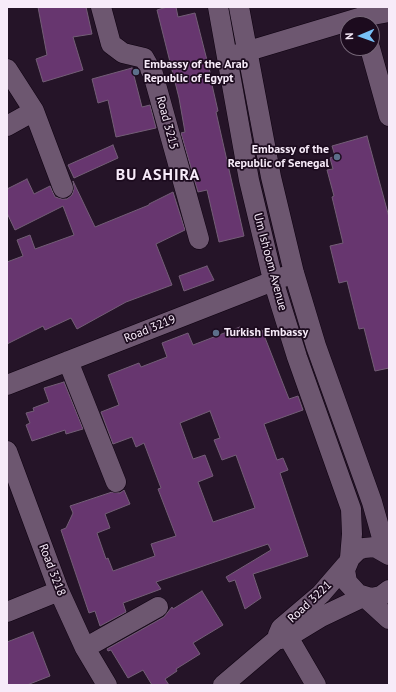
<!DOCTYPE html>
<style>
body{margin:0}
#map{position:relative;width:396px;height:692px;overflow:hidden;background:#251428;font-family:"PT Sans",sans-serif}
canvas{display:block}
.frame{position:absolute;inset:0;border:8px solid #f7ebf9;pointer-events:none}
.north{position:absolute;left:340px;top:16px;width:40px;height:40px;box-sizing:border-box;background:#1c0b1e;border:1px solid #746576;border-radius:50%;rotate:268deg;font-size:11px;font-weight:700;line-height:16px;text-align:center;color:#f7ebf9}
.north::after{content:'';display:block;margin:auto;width:14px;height:18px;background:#77c0f7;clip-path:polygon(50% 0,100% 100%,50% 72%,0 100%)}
</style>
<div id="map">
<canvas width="396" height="692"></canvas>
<div class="frame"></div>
<div class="north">N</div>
</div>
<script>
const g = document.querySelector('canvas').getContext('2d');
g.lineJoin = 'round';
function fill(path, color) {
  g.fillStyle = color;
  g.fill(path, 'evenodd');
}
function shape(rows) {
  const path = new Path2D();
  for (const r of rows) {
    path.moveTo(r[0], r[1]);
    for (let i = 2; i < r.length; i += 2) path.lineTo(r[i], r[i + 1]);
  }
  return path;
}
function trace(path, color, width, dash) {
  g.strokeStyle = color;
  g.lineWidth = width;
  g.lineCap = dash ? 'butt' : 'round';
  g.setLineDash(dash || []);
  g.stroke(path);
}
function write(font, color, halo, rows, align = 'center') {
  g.font = font + ' "PT Sans",sans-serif';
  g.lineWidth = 3.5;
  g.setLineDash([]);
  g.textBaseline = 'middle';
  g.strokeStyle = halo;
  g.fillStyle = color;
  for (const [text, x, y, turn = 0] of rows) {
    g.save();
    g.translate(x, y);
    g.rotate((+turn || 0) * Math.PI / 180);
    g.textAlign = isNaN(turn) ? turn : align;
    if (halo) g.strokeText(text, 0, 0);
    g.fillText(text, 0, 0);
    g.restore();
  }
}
const building = shape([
 [38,7,86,7,92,34,73,37,83,70,43,82,36,59,47,55,38,7],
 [167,7,176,7,178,17,195,13,211,76,210,76,218,111,216,112,244,236,219,242,207,190,198,192,181,133,185,132,179,98,157,10,167,7],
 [132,68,142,107,150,105,156,128,116,137,108,100,98,103,92,79,132,68],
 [367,136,389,217,389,368,375,371,364,328,359,329,347,281,339,283,330,246,343,243,332,197,334,196,327,170,333,169,330,158,335,156,332,146,367,136],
 [113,145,118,158,74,178,68,165,113,145],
 [27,179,34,194,50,186,55,197,62,199,67,199,72,195,74,189,73,181,95,227,149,205,149,204,173,192,185,230,156,244,172,285,126,302,77,329,71,318,45,330,43,326,7,344,7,262,23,256,17,240,30,235,35,249,74,235,63,206,15,230,7,213,7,189,27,179],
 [207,266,214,280,184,291,179,276,207,266],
 [240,327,244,337,262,330,289,399,298,396,303,410,264,424,277,460,283,458,288,470,280,473,308,556,253,574,261,598,245,609,235,580,229,582,226,577,271,550,268,544,156,582,161,589,123,603,126,612,100,626,95,611,89,613,61,530,66,528,73,513,70,506,112,492,120,493,124,490,130,504,105,514,110,528,97,533,106,559,108,558,113,571,155,556,151,544,176,536,158,489,161,488,144,443,136,447,132,437,113,444,101,412,119,405,108,375,139,363,141,367,167,357,162,343,188,333,193,345,240,327],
 [210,411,220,438,214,440,222,460,236,455,255,508,213,522,198,482,213,476,205,455,193,459,180,423,210,411],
 [64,382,83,429,66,434,65,430,32,441,26,425,30,423,26,413,34,411,33,408,49,402,44,388,64,382],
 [202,591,223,625,193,643,200,654,176,669,177,671,165,679,169,685,152,685,143,670,128,678,111,650,108,651,107,649,164,617,172,607,173,609,202,591],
 [33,632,50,676,27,685,7,685,7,642,33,632]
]);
fill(building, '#67366f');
trace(building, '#735e76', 1);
const minor = shape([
 [101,7,111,44,123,53,144,58,153,74,199,239],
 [218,7,249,180,273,280,297,357,351,509,352,534,350,558],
 [239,7,271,177,294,273,316,346,372,502,386,552],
 [370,48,389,116],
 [235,55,362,17,389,12],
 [7,69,34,111,63,188],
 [7,126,34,111],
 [68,361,116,482],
 [7,385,286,276],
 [7,451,59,591,85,648,107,685],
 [389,555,375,547,364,548,358,550,350,558,345,570,347,582,358,594,371,598,381,596,389,590],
 [366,598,389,619],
 [7,612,59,591],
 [278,635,281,628,321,594,346,565],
 [288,637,316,685],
 [85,648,158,607],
 [223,685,276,640,288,637,321,617,363,597]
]);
trace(minor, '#0e0210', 21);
trace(minor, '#6d5770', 20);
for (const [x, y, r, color] of [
 [136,72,4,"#5c6f8a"],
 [337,157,4,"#5c6f8a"],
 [216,333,4,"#5c6f8a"]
]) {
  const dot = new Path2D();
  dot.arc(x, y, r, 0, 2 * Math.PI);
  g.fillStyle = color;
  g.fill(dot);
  trace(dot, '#1c0b1e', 1.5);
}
write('bold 12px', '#f7ebf9', '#1c0b1e', [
 ["Embassy of the Arab",144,65],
 ["Republic of Egypt",144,79],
 ["Embassy of the",329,150,"right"],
 ["Republic of Senegal",329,164,"right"],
 ["Turkish Embassy",224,333]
], 'left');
write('12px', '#f7ebf9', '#1c0b1e', [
 ["Road 3215",167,123,75],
 ["Um Ish'oom Avenue",270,262,75],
 ["Road 3219",150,329,-22],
 ["Road 3218",52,570,69],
 ["Road 3221",310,602,-43]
]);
g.letterSpacing = '1px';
write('bold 16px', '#f7ebf9', '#1c0b1e', [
 ["BU ASHIRA",158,175]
]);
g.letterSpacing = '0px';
</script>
